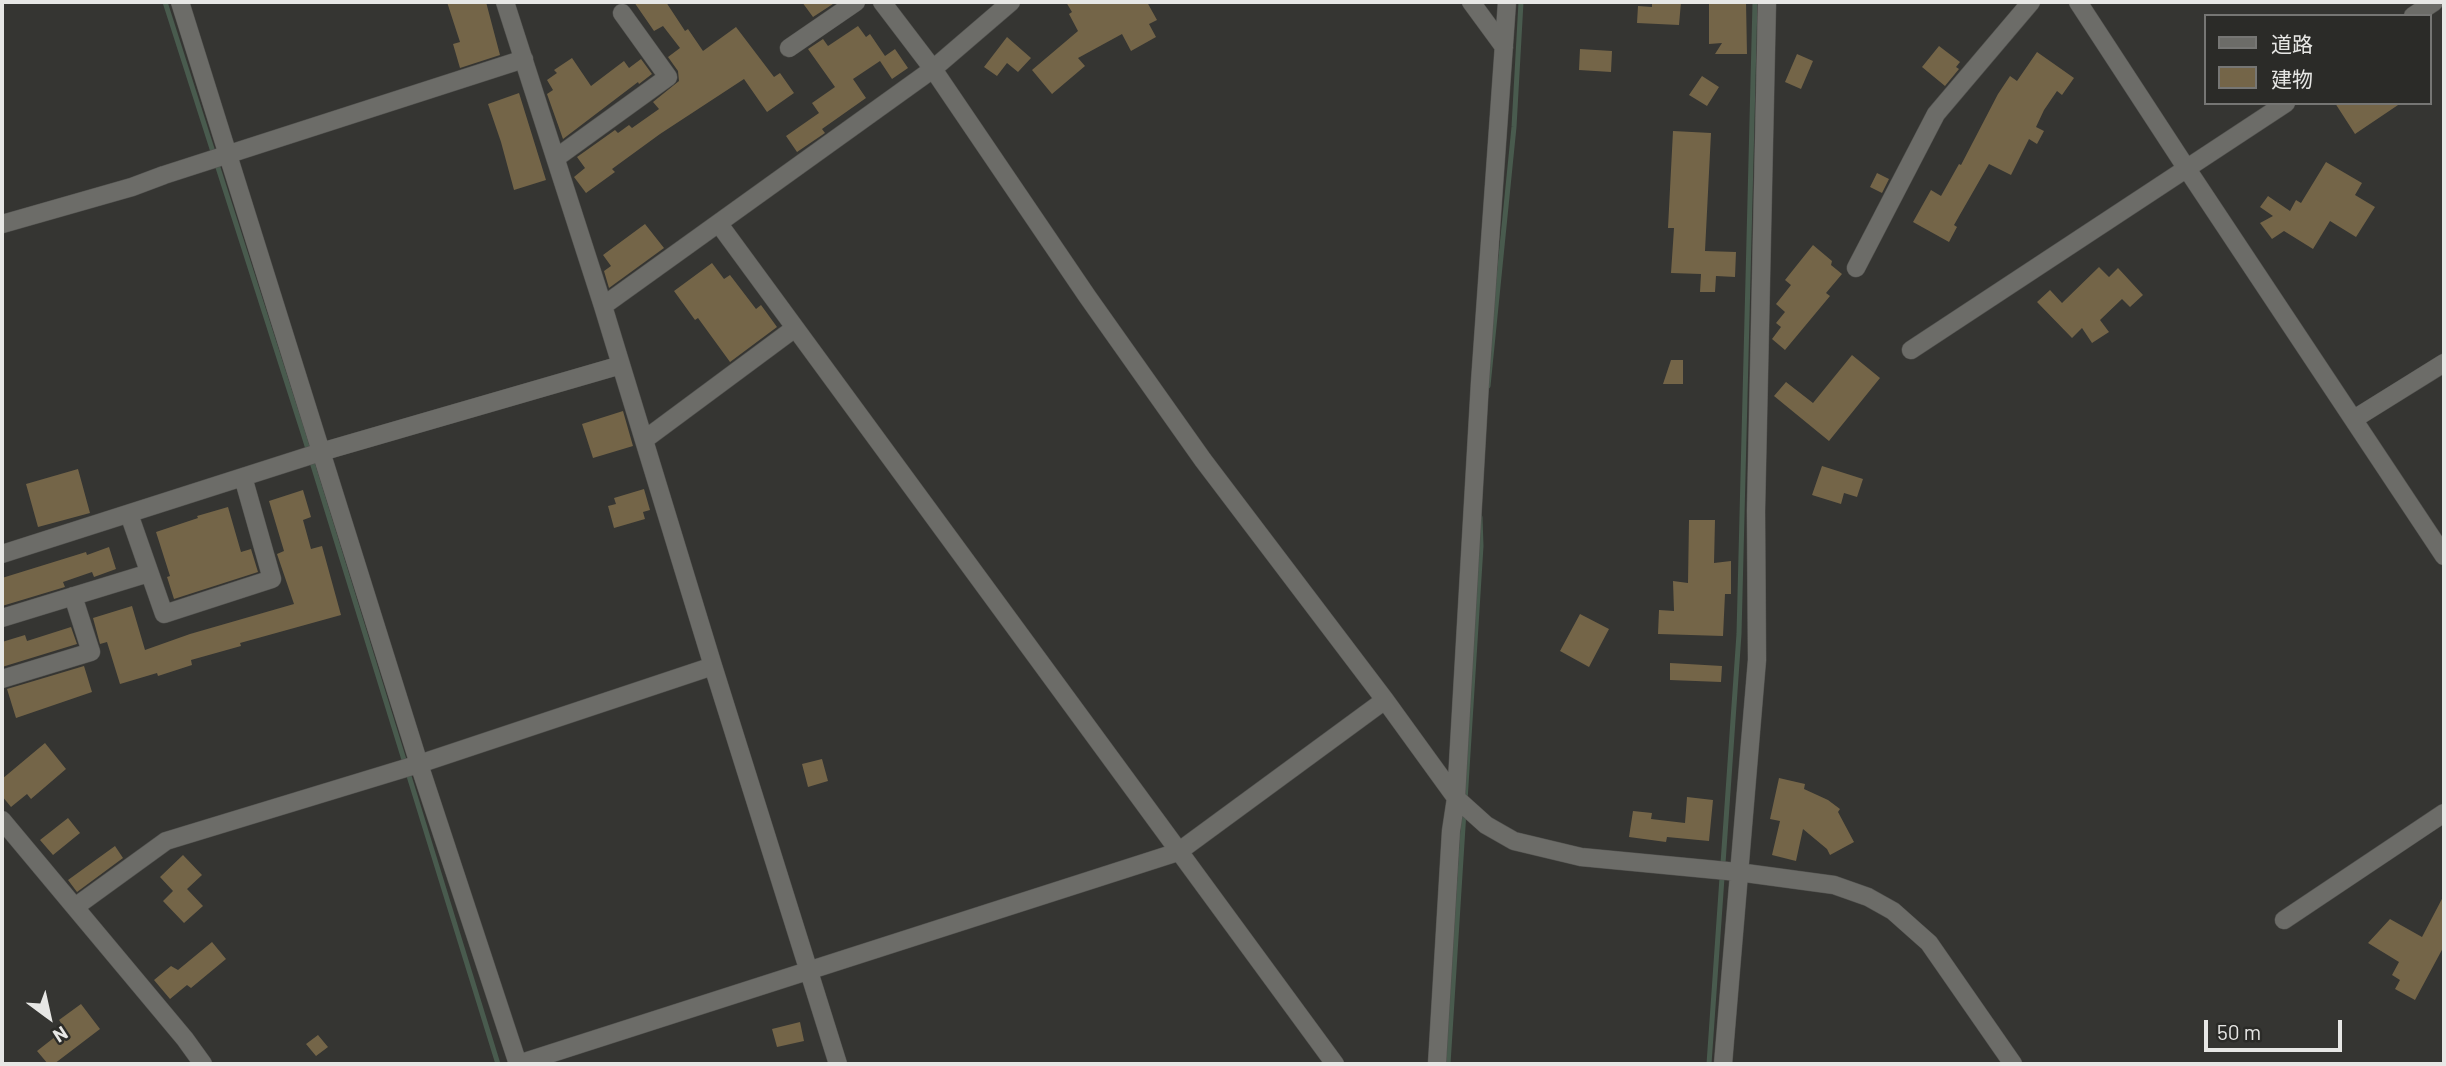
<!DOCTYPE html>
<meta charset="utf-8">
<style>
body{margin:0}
#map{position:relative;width:2446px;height:1066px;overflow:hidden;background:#353532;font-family:Barlow,"Noto Sans JP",sans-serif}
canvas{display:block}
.frame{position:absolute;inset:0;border:4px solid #e7e7e5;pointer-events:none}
.legend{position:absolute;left:2204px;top:14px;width:228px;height:91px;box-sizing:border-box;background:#2b2b28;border:2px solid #767674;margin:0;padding:9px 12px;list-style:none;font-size:21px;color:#e7e7e5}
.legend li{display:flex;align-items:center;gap:14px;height:35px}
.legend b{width:35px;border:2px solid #767674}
.north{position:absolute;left:14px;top:982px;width:70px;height:70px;-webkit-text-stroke:5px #2b2b28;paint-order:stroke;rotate:147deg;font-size:19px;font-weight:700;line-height:28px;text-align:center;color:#e7e7e5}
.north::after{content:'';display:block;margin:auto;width:24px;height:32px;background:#e7e7e5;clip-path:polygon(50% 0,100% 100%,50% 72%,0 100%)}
.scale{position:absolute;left:2204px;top:1020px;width:138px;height:32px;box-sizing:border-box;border:4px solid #e7e7e5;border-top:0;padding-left:9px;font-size:21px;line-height:24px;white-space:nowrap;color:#e7e7e5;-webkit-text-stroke:5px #2b2b28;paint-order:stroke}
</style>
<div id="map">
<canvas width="2446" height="1066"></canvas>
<div class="frame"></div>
<ul class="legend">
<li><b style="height:9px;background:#6c6c68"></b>道路</li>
<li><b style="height:19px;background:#746548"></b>建物</li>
</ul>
<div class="north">N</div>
<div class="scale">50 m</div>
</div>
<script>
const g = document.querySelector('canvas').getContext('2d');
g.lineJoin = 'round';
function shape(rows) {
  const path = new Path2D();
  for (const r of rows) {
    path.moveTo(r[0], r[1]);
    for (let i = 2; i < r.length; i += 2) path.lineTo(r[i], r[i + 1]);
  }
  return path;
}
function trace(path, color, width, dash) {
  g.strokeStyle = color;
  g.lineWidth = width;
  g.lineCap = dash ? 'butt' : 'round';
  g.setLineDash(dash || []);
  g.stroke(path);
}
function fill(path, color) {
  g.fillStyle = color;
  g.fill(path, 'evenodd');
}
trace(shape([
 [165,2,303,433,498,1064],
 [1488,386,1514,127,1521,2],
 [1465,801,1481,546,1480,517],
 [1448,1064,1464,811],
 [1709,1064,1739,634,1755,2]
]), '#495b4e', 5);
fill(shape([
 [447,2,486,2,500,55,460,68,453,44,460,42],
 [634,2,666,2,685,31,688,29,703,51,736,27,774,77,780,73,794,93,767,112,744,79,660,134,612,169,615,172,586,193,574,177,585,168,577,157,615,130,618,133,629,125,632,128,659,109,653,102,679,81,678,71,668,57,680,48,663,26,654,31],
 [802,2,836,2,813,17],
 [1066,2,1147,2,1157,20,1149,24,1156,37,1131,51,1122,34,1078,58,1085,66,1052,94,1032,70,1078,31,1069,14,1072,12],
 [1652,2,1681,2,1679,25,1637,23,1638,6,1652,7],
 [1723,2,1746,2,1747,54,1715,54,1722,43,1709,44,1709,4,1723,4],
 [858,26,866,37,870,34,885,56,895,49,908,68,892,79,880,61,853,79,866,98,822,129,825,133,797,152,786,136,819,113,812,103,835,87,808,49,823,39,828,46],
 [1007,37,1031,58,1018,72,1007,63,997,76,984,67],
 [1939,46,1960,62,1956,67,1959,69,1945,86,1922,67],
 [1580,49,1612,51,1611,72,1579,70],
 [2037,52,2074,78,2062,95,2057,91,2044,110,2036,127,2044,131,2037,144,2029,139,2011,175,1989,164,1954,225,1957,227,1949,242,1913,222,1931,190,1941,196,1959,164,1961,165,1998,94,2010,76,2017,81],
 [1797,54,1813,61,1801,89,1785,82],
 [572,58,591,86,624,61,629,68,641,59,652,74,639,84,638,82,563,139,547,94,553,90,547,80,557,73,554,70],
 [1702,76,1719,87,1707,106,1689,95],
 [519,93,546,180,514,190,501,142,488,104],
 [2335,103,2401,103,2355,134],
 [1673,131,1711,133,1705,251,1736,252,1735,277,1716,276,1715,292,1700,292,1701,274,1671,273,1674,228,1668,228],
 [2326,162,2362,183,2355,195,2375,207,2356,237,2330,221,2313,249,2284,231,2272,239,2260,223,2273,216,2260,207,2268,196,2290,211,2296,200,2301,203],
 [1877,173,1889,179,1882,193,1870,187],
 [645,224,664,248,609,288,604,271,611,266,603,255],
 [1813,245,1832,261,1831,265,1842,274,1826,293,1830,296,1785,350,1772,339,1781,327,1776,323,1785,312,1776,304,1791,285,1785,280],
 [712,263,724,279,730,275,756,309,761,305,777,327,730,362,698,318,695,320,674,291],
 [2099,267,2109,277,2118,268,2143,295,2130,307,2122,299,2100,320,2109,332,2092,343,2082,328,2072,338,2037,302,2050,290,2062,303],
 [1852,355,1880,378,1829,441,1774,396,1786,382,1813,403],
 [1671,360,1683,360,1683,384,1663,384],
 [623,411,633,446,593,458,582,424],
 [1822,466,1863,479,1857,497,1844,493,1841,504,1812,495],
 [78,469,90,513,38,527,26,484],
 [644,489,650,510,643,512,645,519,614,528,608,506,616,504,614,498],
 [303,490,311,517,303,520,311,549,322,546,341,615,240,643,241,646,191,660,192,665,158,676,157,673,120,684,107,642,100,644,93,618,132,606,145,650,190,634,294,604,277,554,284,551,269,501],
 [228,507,241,552,251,549,258,572,174,599,167,577,170,576,156,532,198,518,197,516],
 [1689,520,1715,520,1714,563,1731,561,1731,594,1725,594,1723,636,1658,634,1659,610,1674,611,1673,581,1688,583],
 [109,547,116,569,94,577,92,572,63,582,65,587,2,606,2,578,86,552,87,555],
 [1580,614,1609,629,1589,667,1560,651],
 [71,627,77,644,2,667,2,642,25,635,27,641],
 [1670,663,1722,666,1721,682,1670,680],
 [84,666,92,692,16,718,7,689],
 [45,743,66,769,31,799,27,794,11,807,2,796,2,779],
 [822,759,828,781,808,787,802,764],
 [1779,778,1805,784,1804,789,1828,800,1840,809,1838,812,1854,842,1830,855,1827,849,1803,829,1796,861,1772,855,1780,821,1770,819],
 [1687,797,1713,800,1709,841,1667,837,1666,842,1629,837,1633,811,1652,813,1651,819,1685,823],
 [68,818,80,833,53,855,40,840],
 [115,846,123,858,77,892,68,880],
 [183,855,202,875,187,889,203,906,184,923,163,901,173,891,160,877],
 [2444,895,2444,946,2415,1000,2395,989,2400,980,2392,975,2399,962,2368,943,2390,919,2422,937],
 [212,942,226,959,191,988,187,985,170,999,154,980,171,966,178,970],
 [81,1004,100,1029,54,1064,48,1064,37,1051,65,1029,59,1020],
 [800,1022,804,1041,777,1047,772,1029],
 [318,1035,328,1047,316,1056,306,1044]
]), '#746548');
const minor = shape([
 [180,2,419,764,518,1064],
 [505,2,603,306,713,666,838,1064],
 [882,2,933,69,1087,296,1203,460,1385,700,1456,798,1486,825,1514,841,1581,857,1738,872,1834,885,1868,897,1893,911,1929,943,2013,1064],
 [1471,2,1504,47],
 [2078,2,2187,169,2444,556],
 [2413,16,2434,2],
 [789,48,856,2],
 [556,158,668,77,622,13],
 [2,224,132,187,164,175,524,59],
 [719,224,1335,1064],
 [1856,268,1936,114,2031,2],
 [603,306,933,69,1011,2],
 [1911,350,2286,103],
 [2354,419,2444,363],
 [644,440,795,328],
 [129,514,164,614,272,579,243,477],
 [2,554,321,452,621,365],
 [2,618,149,573],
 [2,679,91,652,73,596],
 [2,820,185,1039,203,1064],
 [75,907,166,841,419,764,713,666],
 [2284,920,2444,813],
 [518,1064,1178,852,1385,700],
 [1437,1064,1451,831,1456,798,1480,382,1507,2],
 [1723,1064,1757,660,1756,511,1767,2]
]);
trace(minor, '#52524f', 19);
trace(minor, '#6c6c68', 18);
</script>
